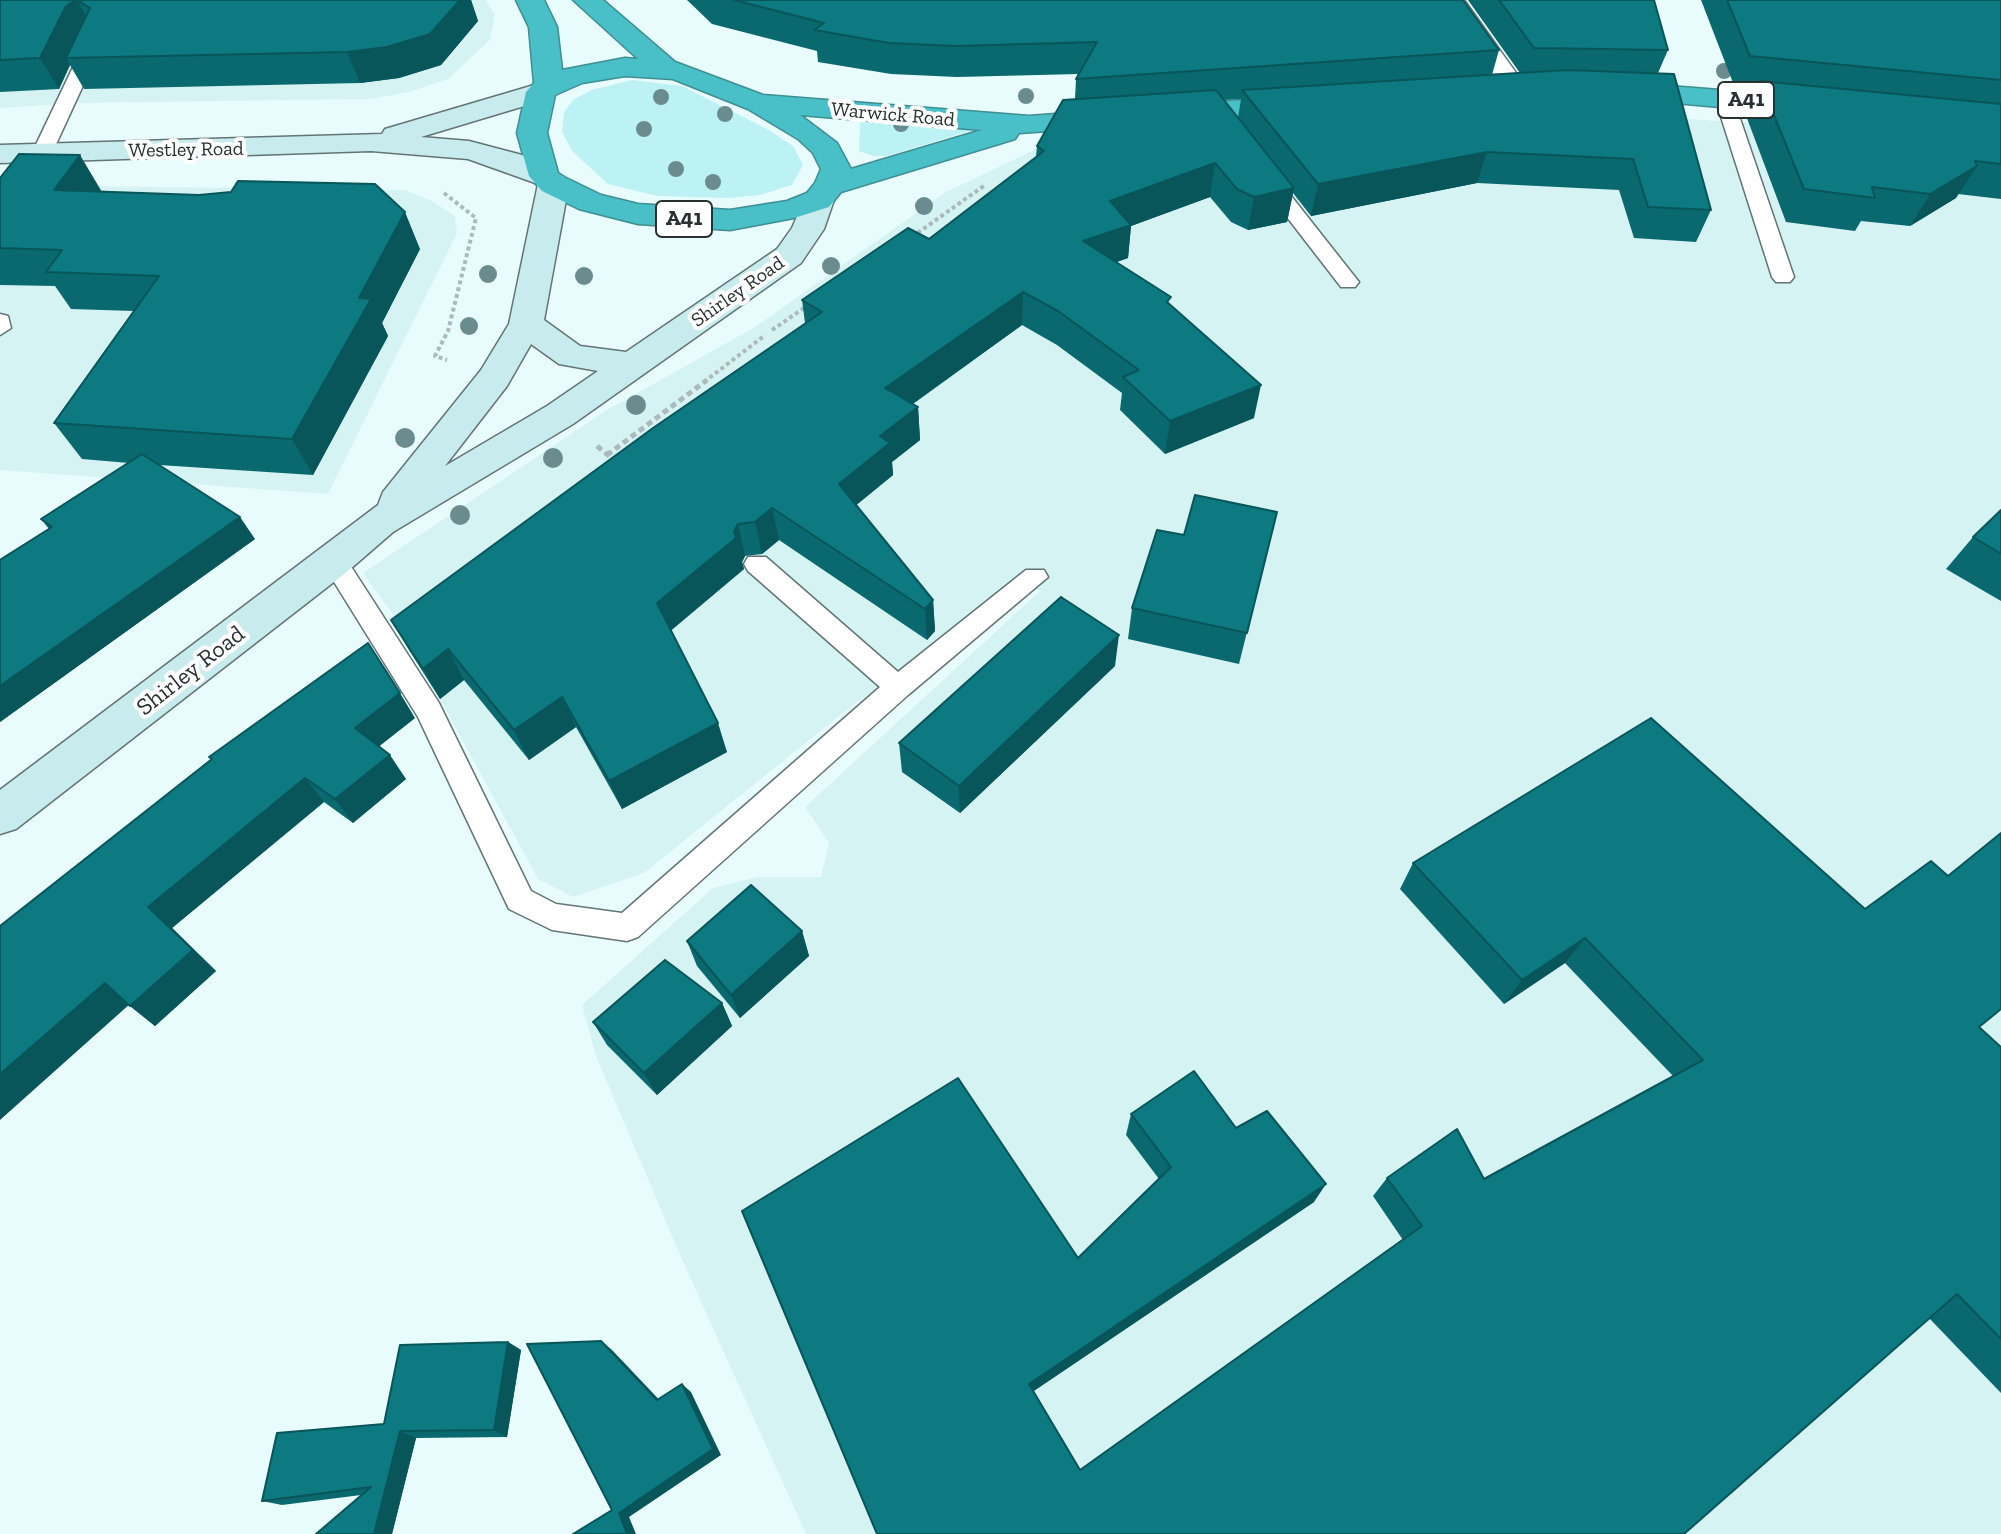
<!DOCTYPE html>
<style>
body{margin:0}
canvas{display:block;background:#e9fcfd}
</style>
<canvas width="2001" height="1534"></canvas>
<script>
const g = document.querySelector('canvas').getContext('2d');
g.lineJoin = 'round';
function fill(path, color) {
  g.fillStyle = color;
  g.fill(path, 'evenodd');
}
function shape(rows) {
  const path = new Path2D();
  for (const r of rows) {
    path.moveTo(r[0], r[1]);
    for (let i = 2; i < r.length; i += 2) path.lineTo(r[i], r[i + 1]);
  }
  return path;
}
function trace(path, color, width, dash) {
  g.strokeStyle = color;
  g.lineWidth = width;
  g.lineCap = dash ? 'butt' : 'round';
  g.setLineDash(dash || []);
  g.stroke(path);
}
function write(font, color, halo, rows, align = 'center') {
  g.font = font + ' "Zilla Slab",serif';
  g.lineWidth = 8;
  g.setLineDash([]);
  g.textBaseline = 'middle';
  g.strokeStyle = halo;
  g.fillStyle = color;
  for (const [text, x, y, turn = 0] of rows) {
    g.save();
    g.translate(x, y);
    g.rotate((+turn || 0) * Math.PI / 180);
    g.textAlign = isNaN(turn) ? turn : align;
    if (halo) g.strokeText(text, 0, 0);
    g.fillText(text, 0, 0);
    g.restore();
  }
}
fill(shape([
 [0,0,485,0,495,14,490,40,448,79,409,92,370,99,80,103,0,108],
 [1518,108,1753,123,2001,153,2001,1534,806,1534,680,1255,596,1056,582,1005,713,888,757,877,821,877,829,843,805,807,1041,590,1010,581,917,659,844,712,644,873,573,897,538,879,397,620,363,573,607,410,755,327,946,192,1072,132],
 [0,185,405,190,432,201,455,216,457,233,328,494,0,470]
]), '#d6f3f4');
fill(shape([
 [632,80,682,86,767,129,793,146,803,165,792,185,760,195,729,198,657,196,608,184,572,151,562,132,564,112,573,100,591,90],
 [866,119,980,128,887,156,873,156,859,151,860,123]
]), '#bdf2f4');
const lane = shape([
 [94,37,103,42,52,153,42,159,35,157,32,153,85,42,94,37],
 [1724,92,1733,98,1794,277,1790,282,1776,282,1772,277,1715,98,1724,92],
 [1266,171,1273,173,1355,277,1359,282,1355,287,1341,287,1256,177,1266,171],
 [0,314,8,316,11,328,0,335,0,314],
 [334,552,343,554,439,703,531,891,556,904,622,913,880,687,748,571,744,564,748,557,766,557,898,672,1026,570,1044,570,1048,577,908,695,638,937,627,941,552,930,509,909,418,717,321,561,325,554,334,552]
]);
const street = shape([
 [1436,0,1464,0,1529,91,1524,97,1504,97,1436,0]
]);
const secondary = shape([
 [541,83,551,86,556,92,551,98,421,137,469,141,522,155,564,177,569,184,544,320,580,346,626,352,777,249,792,228,807,193,829,193,834,200,824,229,801,263,573,424,393,532,348,571,16,829,0,834,0,790,378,505,383,492,481,370,509,324,538,184,468,159,371,151,0,163,0,145,382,134,385,129,541,83],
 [531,344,559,364,598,371,547,406,445,466,507,386,531,344]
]);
const highway = shape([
 [516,0,544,0,557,27,562,70,625,58,638,59,573,0,603,0,675,62,763,95,1029,116,1298,96,1308,99,1313,105,1308,111,1298,114,1019,133,1015,139,841,192,829,207,794,218,730,230,638,224,579,209,542,191,529,176,517,133,526,92,534,83,529,27,516,0],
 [625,76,673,79,748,109,798,139,813,153,821,169,815,183,807,193,787,201,730,210,638,204,601,195,564,177,558,173,547,133,555,95,582,83,625,76],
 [800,115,982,130,851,169,837,143,800,115],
 [1618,82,1809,97,1819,100,1824,106,1819,112,1809,115,1608,97,1603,91,1608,85,1618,82]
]);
trace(lane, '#637475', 3);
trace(street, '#637475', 3);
trace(secondary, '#637475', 3);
trace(highway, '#3e8e92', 3);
trace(shape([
 [444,193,476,218,448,331,435,356,447,360],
 [912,237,985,185],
 [772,330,807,306],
 [704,382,764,336]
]), '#abbaba', 4, [4, 3]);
trace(shape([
 [597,446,614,460],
 [607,455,707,380]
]), '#abbaba', 5, [6, 4]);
fill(lane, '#fff');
fill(street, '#fff');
fill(secondary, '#c8ecee');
fill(highway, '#49c0c7');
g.fillStyle = '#6a8c8e';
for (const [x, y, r] of [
 [1724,71,8],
 [1026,96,8],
 [661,97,8],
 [725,114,8],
 [901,124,8],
 [644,129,8],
 [676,169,8],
 [713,182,8],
 [924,206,9],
 [831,266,9],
 [488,274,9],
 [584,276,9],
 [469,326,9],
 [636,405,10],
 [405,438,10],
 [553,458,10],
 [460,515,10]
]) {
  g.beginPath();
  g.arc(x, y, r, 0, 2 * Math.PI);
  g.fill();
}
fill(shape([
 [0,0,471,0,478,21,441,65,399,78,360,83,84,89,70,65,59,89,0,92],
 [687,0,1463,0,1499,50,1492,75,1520,73,1468,0,1654,0,1668,50,1658,73,1711,210,1696,242,1634,238,1619,190,1477,183,1311,216,1293,193,1287,222,1248,230,1231,222,1210,197,1131,226,1128,258,1117,262,1171,305,1254,418,1165,454,1120,410,1122,393,1057,345,1022,325,913,404,918,407,920,440,892,462,893,475,856,505,933,600,935,631,927,640,779,540,762,554,745,556,742,562,744,569,671,630,727,752,622,809,576,727,529,760,464,680,440,699,409,650,391,620,805,323,802,300,929,239,1036,157,1037,146,1075,99,1076,79,1079,74,957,77,891,74,818,62,817,51,712,24],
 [1241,99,1238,118,1224,100],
 [1701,0,2001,0,2001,199,1958,194,1956,198,1910,226,1861,221,1855,231,1786,222,1745,113,1756,90,1735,88],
 [0,178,102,192,420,249,382,323,388,336,313,475,159,465,255,539,0,722,0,560,49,529,41,519,129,463,82,459,54,423,134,311,71,309,55,286,0,285],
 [2001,510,2001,601,1946,569,1973,537],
 [1277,512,1239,664,1128,639,1132,608,1184,535],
 [1115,666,960,813,902,772,899,743],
 [415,718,379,746,406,779,353,823,324,802,172,928,216,971,155,1026,129,1005,0,926],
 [1413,863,1979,1027,2001,1047,2001,1393,1929,1318,877,1534,1078,1258,1159,1179,1126,1135,1131,1114,1236,1128,1314,1202,1033,1391,1080,1470,1403,1240,1373,1196,1387,1178,1484,1179,1673,1076,1565,963,1504,1004,1400,889],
 [802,931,809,956,740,1018,697,966,687,941],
 [722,1003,732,1026,657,1095,607,1045,593,1022],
 [508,1342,521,1350,507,1437,416,1438,392,1534,316,1534,361,1495,282,1505,262,1501,384,1424]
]), '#0a696e');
fill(shape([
 [77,0,94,30,66,58,70,65,59,89,40,58,66,6],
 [460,0,471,0,478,21,441,65,399,78,360,83,347,52],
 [1487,152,1477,183,1311,216,1318,184],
 [80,155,102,192,54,190],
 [1215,163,1210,197,1131,226,1128,258,1081,274,1083,241,1110,201],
 [1977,166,1956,198,1910,226,1930,194],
 [1294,188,1287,222,1248,230,1254,197],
 [405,212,420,249,382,323,388,336,313,475,292,439,359,298],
 [1023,292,1022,325,888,421,885,388],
 [1261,385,1254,418,1165,454,1170,421],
 [918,407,920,440,892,462,893,475,843,516,839,484,880,436],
 [772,508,779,540,762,554,755,522],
 [240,517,255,539,0,722,0,686],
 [738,524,745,556,742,562,744,569,667,634,657,603,734,531],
 [933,600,935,631,927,640,925,609],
 [1119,635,1115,666,960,813,959,786],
 [448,649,464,680,440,699,423,669],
 [400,693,415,718,372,752,355,728],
 [562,697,576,727,529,760,514,730],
 [718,723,727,752,622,809,609,781],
 [390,755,406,779,353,823,335,799],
 [305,778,324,802,172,928,216,971,155,1026,130,1006,148,907],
 [802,931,809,956,740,1018,731,995],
 [1585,938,1565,963,1504,1004,1522,980],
 [105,983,131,1003,0,1120,0,1074],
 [722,1003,732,1026,657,1095,644,1073],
 [1326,1184,1314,1202,1028,1395,1029,1384],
 [601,1341,612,1350,667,1408,657,1400],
 [508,1342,521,1350,507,1437,494,1430],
 [682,1384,691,1392,721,1455,629,1517,636,1534,627,1534,619,1513],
 [400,1431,416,1438,392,1534,374,1534]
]), '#08555a');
const building = shape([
 [0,0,76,0,66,6,40,58,0,60,0,0],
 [77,0,460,0,430,34,387,47,347,52,66,58,90,8,77,0],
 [734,0,1463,0,1499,50,1076,79,1097,42,956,46,889,43,814,30,824,23,734,0],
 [1499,0,1654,0,1668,50,1534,48,1499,0],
 [1727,0,2001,0,2001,80,1750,56,1727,0],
 [1567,70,1674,74,1711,210,1648,207,1633,159,1487,152,1318,184,1242,90,1567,70],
 [1760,81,2001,104,2001,164,1975,161,1977,166,1930,194,1872,187,1875,198,1804,189,1760,81],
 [1216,90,1294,188,1254,197,1237,189,1215,163,1110,201,1131,225,1083,241,1171,297,1167,302,1261,385,1170,421,1123,377,1139,370,1058,311,1023,292,885,388,918,407,880,436,890,443,839,484,933,600,925,609,772,508,755,522,738,524,734,531,736,538,657,603,718,723,609,781,562,697,514,730,448,649,423,669,391,620,653,428,822,312,802,300,908,228,929,239,1044,151,1037,146,1063,100,1216,90],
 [19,154,80,155,54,190,199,195,231,192,238,181,375,184,405,212,359,298,371,299,292,439,54,423,159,276,46,272,62,250,0,248,0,178,19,154],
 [142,454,240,517,0,686,0,560,52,527,41,519,142,454],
 [1195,495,1277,512,1247,633,1132,608,1157,530,1184,535,1195,495],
 [2001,510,2001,554,1973,537,2001,510],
 [1061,597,1119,635,959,786,899,743,1061,597],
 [368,643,400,693,355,728,390,755,335,799,305,778,148,907,193,950,130,1006,105,983,0,1074,0,926,212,759,209,757,368,643],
 [1651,718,1865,909,1931,861,1948,876,2001,833,2001,1009,1979,1027,2001,1047,2001,1339,1957,1294,1684,1534,877,1534,742,1211,958,1078,1078,1258,1171,1167,1131,1114,1194,1071,1236,1128,1267,1111,1326,1184,1029,1384,1080,1470,1422,1226,1387,1178,1457,1129,1484,1179,1703,1060,1585,938,1522,980,1413,863,1651,718],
 [751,885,802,931,731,995,687,941,751,885],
 [665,960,722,1003,644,1073,593,1022,665,960],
 [601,1341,657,1400,682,1384,713,1449,619,1513,627,1534,573,1534,612,1510,527,1344,601,1341],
 [508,1342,494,1430,400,1431,374,1534,316,1534,371,1487,262,1501,277,1433,384,1424,400,1345,508,1342]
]);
fill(building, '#0c7a80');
trace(building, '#08555a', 2);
write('20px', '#293030', '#fff', [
 ["Warwick Road",893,115,5],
 ["Westley Road",186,150,-1],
 ["Shirley Road",738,292,-35]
]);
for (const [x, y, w] of [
 [1746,100,56],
 [684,219,56]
]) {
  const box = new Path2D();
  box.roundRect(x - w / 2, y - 18, w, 36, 6);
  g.fillStyle = '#fff';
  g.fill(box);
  trace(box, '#293030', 2);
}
write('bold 22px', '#293030', null, [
 ["A41",1746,100],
 ["A41",684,219]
]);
write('24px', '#293030', '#fff', [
 ["Shirley Road",191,671,-38]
]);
</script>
